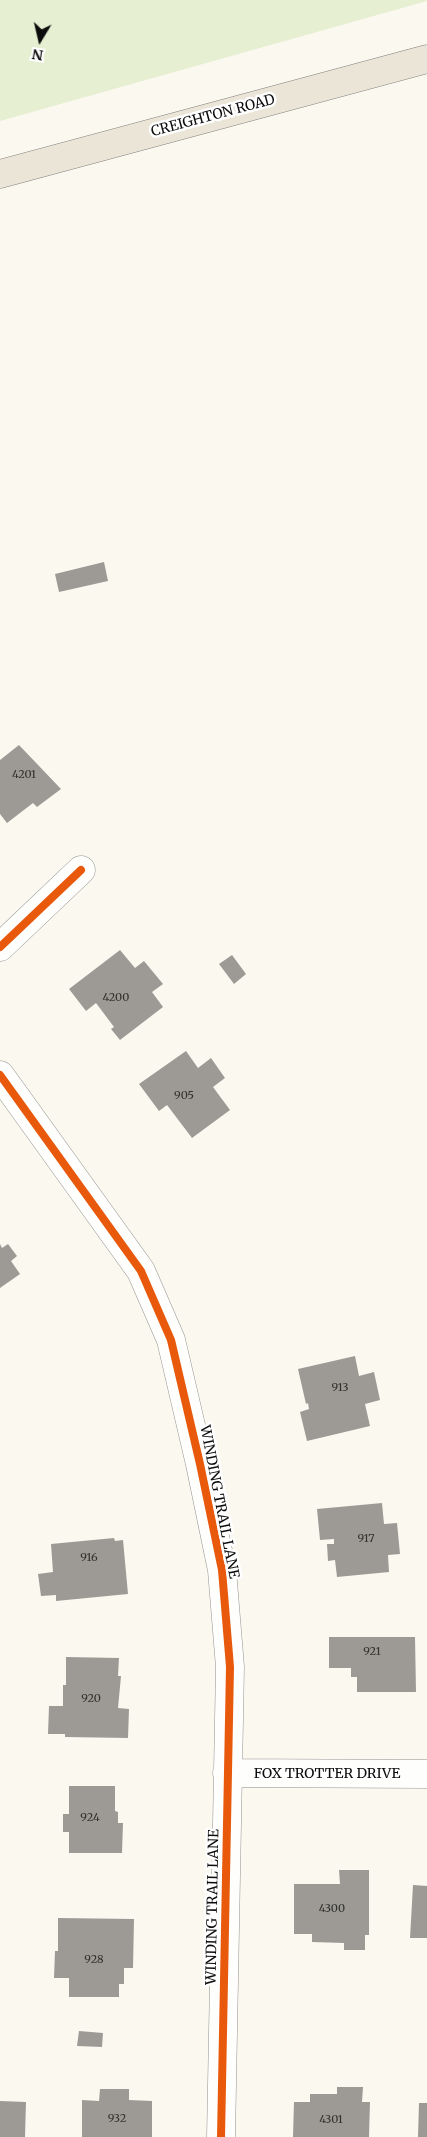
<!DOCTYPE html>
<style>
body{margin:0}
#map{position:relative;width:427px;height:2137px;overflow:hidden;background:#fbf8f0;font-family:Merriweather,serif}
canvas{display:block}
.north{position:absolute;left:15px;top:15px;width:50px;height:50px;-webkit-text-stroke:4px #fff;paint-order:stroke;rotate:189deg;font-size:14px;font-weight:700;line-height:20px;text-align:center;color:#0c0c0c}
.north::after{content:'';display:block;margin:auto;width:18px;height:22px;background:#0c0c0c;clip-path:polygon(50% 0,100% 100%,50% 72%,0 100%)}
</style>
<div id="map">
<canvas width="427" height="2137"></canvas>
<div class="north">N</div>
</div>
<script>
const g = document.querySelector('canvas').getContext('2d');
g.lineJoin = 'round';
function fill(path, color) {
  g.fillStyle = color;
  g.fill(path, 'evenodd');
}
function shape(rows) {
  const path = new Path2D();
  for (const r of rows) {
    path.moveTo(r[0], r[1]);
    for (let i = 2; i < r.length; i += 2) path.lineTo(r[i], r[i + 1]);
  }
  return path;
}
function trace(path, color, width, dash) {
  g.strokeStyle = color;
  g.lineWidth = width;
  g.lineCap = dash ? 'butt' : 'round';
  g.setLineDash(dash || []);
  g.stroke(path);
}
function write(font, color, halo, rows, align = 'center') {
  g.font = font + ' Merriweather,serif';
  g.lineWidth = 5;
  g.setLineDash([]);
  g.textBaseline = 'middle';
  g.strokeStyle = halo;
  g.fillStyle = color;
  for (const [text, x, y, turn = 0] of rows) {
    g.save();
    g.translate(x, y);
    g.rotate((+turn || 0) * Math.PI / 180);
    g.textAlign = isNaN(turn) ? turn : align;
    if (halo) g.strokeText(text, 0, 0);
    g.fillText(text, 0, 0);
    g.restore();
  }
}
fill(shape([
 [0,0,427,0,427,1,0,121]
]), '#e6efd1');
fill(shape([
 [104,562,108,581,59,592,55,574],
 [19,745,61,789,37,807,33,803,7,823,0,814,0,760],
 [120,950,135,968,144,961,163,984,152,992,163,1007,120,1040,111,1029,114,1027,96,1003,86,1011,69,989],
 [232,955,246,974,234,984,219,964],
 [186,1051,198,1068,211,1058,225,1078,213,1087,230,1110,192,1138,167,1105,159,1111,139,1084],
 [0,1244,2,1248,8,1244,17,1256,11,1261,20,1274,0,1288],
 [355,1356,359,1376,374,1372,380,1400,365,1404,370,1426,307,1441,300,1412,309,1409,308,1403,306,1404,298,1369],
 [382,1503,384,1524,397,1523,400,1554,388,1555,389,1572,337,1577,335,1560,328,1561,327,1544,334,1544,334,1539,320,1540,317,1509],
 [114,1538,115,1541,123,1540,128,1594,56,1601,56,1595,41,1596,38,1574,53,1572,51,1544],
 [329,1637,415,1637,416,1692,357,1692,357,1677,351,1677,351,1668,329,1668],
 [66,1657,119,1658,118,1676,121,1676,118,1708,129,1709,128,1738,65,1737,65,1734,48,1734,49,1706,63,1706,63,1685,66,1685],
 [69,1786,115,1786,115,1811,118,1812,118,1823,123,1823,122,1853,69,1853,69,1832,63,1832,63,1814,69,1814],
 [339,1870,369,1870,369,1935,365,1935,365,1950,344,1950,344,1943,312,1942,312,1934,294,1934,294,1884,340,1884],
 [413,1885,427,1886,427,1938,410,1938],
 [58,1918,134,1919,133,1968,124,1968,124,1984,119,1984,119,1997,69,1997,69,1978,54,1978,55,1951,58,1951],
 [79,2031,103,2033,102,2047,77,2046],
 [337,2087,363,2087,362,2102,370,2102,369,2137,293,2137,294,2102,310,2102,310,2094,337,2094],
 [100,2089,129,2089,129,2100,152,2101,152,2137,82,2137,82,2100,99,2101],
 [0,2101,26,2102,25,2137,0,2137],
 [419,2103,427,2103,427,2137,418,2137]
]), '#9d9a96');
const minor = shape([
 [0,947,81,870],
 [0,1075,141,1271,171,1340,200,1464,222,1570,230,1667,221,2137],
 [227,1773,427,1774]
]);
const major = shape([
 [0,174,427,59]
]);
trace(minor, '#94928f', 29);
trace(major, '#81807c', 29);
trace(minor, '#fefefd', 28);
trace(major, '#ebe5d8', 28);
trace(shape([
 [0,947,81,870],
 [0,1075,141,1271,171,1340,200,1464,222,1570,230,1667,221,2137]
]), '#e8590c', 8);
write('11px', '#30302e', null, [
 ["4201",24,775],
 ["4200",116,998],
 ["905",184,1096],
 ["913",340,1388],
 ["917",366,1539],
 ["916",89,1558],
 ["921",372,1652],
 ["920",91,1699],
 ["924",90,1818],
 ["4300",332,1909],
 ["928",94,1960],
 ["932",117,2119],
 ["4301",331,2120]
]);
write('14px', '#0c0c0c', '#fff', [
 ["CREIGHTON ROAD",213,116,-15],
 ["WINDING TRAIL LANE",219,1502,79],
 ["FOX TROTTER DRIVE",327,1774],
 ["WINDING TRAIL LANE",213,1907,-89]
]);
</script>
